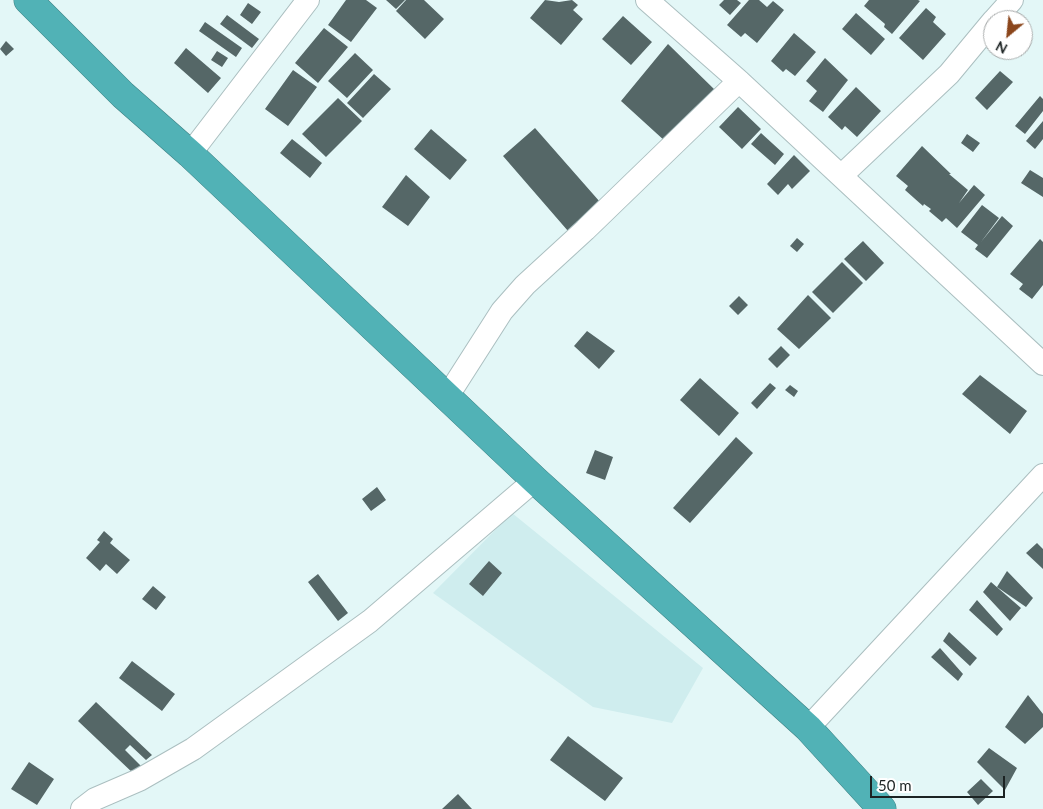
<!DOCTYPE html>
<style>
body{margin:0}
#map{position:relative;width:1043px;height:809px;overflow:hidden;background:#e3f7f7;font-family:Lato,sans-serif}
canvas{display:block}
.north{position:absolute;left:983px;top:10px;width:50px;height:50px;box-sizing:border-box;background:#fff;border:1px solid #a4a7a7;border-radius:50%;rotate:208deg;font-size:14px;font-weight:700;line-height:20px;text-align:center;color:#1c2323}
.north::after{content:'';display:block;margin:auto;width:18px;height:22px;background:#8b461c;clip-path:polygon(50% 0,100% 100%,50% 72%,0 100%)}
.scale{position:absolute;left:870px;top:776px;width:135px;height:22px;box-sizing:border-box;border:2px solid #1c2323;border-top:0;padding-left:6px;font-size:15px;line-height:18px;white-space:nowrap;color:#1c2323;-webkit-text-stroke:4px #fff;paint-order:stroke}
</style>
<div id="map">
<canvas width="1043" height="809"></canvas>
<div class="north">N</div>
<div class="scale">50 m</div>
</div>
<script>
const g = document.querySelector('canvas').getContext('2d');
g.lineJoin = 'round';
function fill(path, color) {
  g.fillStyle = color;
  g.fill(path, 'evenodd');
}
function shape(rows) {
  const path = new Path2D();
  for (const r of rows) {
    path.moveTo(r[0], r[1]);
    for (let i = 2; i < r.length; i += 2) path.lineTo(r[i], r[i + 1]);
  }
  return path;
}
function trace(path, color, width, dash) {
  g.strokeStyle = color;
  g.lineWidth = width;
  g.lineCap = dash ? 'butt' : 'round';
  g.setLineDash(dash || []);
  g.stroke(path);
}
fill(shape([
 [512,513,703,668,672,723,593,707,433,593]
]), '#cfedee');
fill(shape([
 [346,0,366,0,377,8,351,42,328,25],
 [386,0,405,0,396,9],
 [406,0,424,0,444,19,425,39,396,11],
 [545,0,559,2,572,0,578,5,573,10,583,19,561,45,530,18],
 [724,0,737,0,741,3,730,15,719,5],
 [749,0,759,0,767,7,773,1,784,10,757,43,745,33,741,37,727,25],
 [869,0,918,0,920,1,892,34,884,27,885,24,864,6],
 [248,3,261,12,252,24,240,15],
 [926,8,936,17,933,22,946,34,923,60,899,38],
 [856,13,885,39,871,55,842,29],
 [227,15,259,39,252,48,220,24],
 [623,16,652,42,631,65,602,39],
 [205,22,242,48,236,57,199,31],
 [324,28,348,47,318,83,295,63],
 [794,33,816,52,795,76,786,69,783,72,771,61],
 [6,41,14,49,6,56,0,49],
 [668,44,715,90,666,142,621,101],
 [186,48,221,78,208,93,174,63],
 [217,51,228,58,222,67,211,60],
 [355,53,373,70,347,98,328,81],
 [825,58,848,80,823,112,809,101,817,91,806,81],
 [293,70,317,87,288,126,265,109],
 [1000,71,1013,82,987,110,975,98],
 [374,74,391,89,363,118,347,103],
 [856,87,881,111,857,137,845,126,842,130,828,117],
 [1040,96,1043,99,1043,111,1025,134,1015,126],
 [338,98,362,121,326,157,302,134],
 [738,107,761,129,742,149,719,127],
 [1043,121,1043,139,1035,149,1026,141],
 [535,128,600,202,568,231,503,156],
 [431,129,467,160,450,180,414,149],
 [761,133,784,154,775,165,751,144],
 [967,134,980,143,973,152,961,143],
 [292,139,322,163,310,178,280,153],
 [922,146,951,174,949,174,968,190,959,203,974,185,985,195,957,228,946,218,942,222,929,211,931,209,924,204,923,206,905,190,908,186,896,176],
 [794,155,810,171,792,189,788,184,778,195,767,184],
 [1030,170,1043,178,1043,197,1021,183],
 [406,175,430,197,408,226,382,207],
 [982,205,999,218,981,242,1002,216,1013,226,987,258,975,249,978,245,961,232],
 [797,238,804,244,797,252,790,246],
 [1040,239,1043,242,1043,285,1032,299,1019,289,1023,284,1010,274],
 [863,241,884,263,866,281,844,259],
 [842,262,863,283,833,313,812,292],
 [808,295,831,318,799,349,777,329],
 [739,296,748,305,738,315,729,306],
 [587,331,615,351,599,369,574,346],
 [781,346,790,355,777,368,768,359],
 [980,375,1027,411,1010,434,962,394],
 [700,378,739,413,719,436,680,400],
 [770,383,776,388,757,409,751,403],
 [790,385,798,391,794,397,785,390],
 [736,437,753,453,690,523,673,508],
 [595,450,613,457,605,480,586,473],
 [377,487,386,500,371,511,362,499],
 [104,531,113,539,110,543,130,560,117,574,106,564,100,571,86,558,100,542,97,540],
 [1037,543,1043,549,1043,569,1026,553],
 [489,561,502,573,483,596,469,584],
 [1007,571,1033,598,1026,607,997,587],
 [318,574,348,613,338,621,308,582],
 [991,582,1021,608,1010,621,983,592],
 [153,586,166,597,156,610,142,599],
 [977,600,1003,629,997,636,969,610],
 [949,632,977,658,970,666,943,641],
 [940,648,963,674,958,681,931,657],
 [132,661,175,694,162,711,119,678],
 [1028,695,1043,714,1043,727,1025,744,1005,727],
 [96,702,152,755,146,760,130,745,125,750,142,767,135,775,78,721],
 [568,736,623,778,605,801,550,760],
 [989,748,1017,768,1005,790,977,762],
 [29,762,54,779,37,805,11,789],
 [981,779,993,791,978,805,967,792],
 [458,794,472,809,442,809]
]), '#556767');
const minor = shape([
 [647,0,739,81,1043,364],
 [994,20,1012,0],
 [190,154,308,0],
 [841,176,949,74,993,21],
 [447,397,502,311,525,285,585,230,739,81],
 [808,728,1043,475],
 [82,809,95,799,139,780,193,749,370,621,535,480]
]);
const highway = shape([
 [28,0,123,95,190,154,535,480,808,728,882,809]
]);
trace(minor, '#abbfc0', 24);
trace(highway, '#3e8083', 29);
trace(minor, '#fff', 22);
trace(highway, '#51b2b6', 28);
</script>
